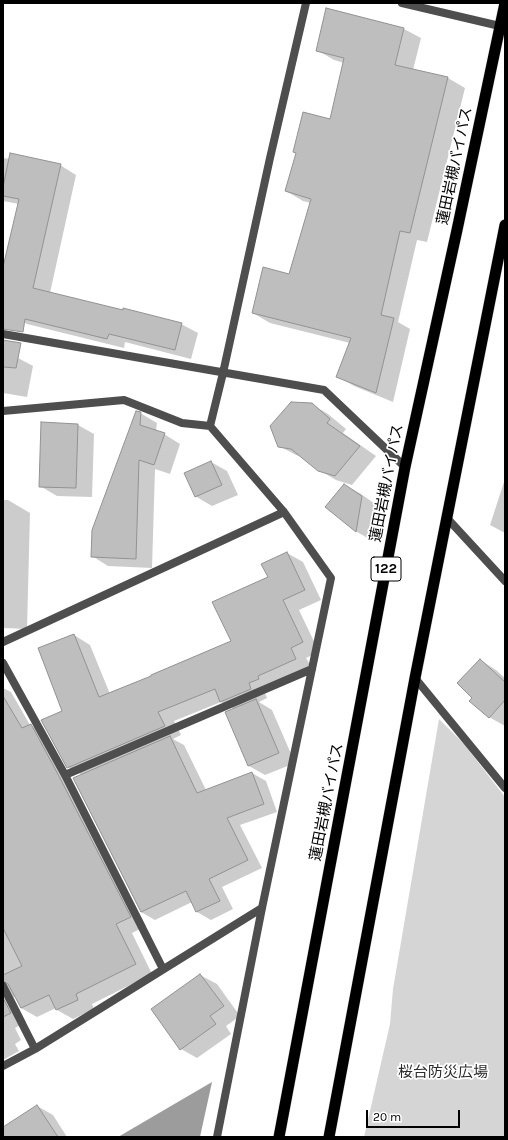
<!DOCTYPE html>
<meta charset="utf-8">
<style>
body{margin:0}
#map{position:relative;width:508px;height:1140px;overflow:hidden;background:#fff;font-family:Karla,sans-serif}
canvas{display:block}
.frame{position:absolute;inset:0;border:4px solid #000;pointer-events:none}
.scale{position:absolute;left:366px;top:1110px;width:94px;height:18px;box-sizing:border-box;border:2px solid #000;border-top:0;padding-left:5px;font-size:12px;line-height:14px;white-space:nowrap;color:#000;-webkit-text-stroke:3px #fff;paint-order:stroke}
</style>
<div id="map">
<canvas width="508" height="1140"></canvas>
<div class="frame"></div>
<div class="scale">20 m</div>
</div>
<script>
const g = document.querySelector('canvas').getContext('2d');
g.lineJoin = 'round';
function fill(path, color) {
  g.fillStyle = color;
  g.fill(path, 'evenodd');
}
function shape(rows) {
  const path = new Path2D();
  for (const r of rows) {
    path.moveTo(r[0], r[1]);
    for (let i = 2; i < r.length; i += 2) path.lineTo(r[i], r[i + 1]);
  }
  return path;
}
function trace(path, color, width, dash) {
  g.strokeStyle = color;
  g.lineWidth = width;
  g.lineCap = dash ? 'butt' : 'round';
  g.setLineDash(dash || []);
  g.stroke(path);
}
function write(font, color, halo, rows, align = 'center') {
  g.font = font + ' Karla,"Noto Sans JP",sans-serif';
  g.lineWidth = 3.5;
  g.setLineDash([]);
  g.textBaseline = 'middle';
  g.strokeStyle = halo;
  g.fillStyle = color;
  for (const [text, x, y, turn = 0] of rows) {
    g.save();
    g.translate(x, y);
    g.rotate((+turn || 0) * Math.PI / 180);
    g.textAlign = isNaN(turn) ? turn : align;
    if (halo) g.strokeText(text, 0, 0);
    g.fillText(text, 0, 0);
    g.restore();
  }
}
fill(shape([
 [439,719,464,744,505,797,505,1137,364,1137,390,1024,393,989]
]), '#d5d5d5');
fill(shape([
 [212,1082,200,1137,118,1137]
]), '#9c9c9c');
fill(shape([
 [327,9,404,29,421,38,413,70,448,78,465,88,427,242,417,240,398,322,410,329,393,402,354,386,337,376,350,343,270,323,253,313,290,275,311,203,303,201,286,191,331,121,344,63,334,60,317,50],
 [3,158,60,165,76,175,50,293,181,324,198,333,191,359,125,342,124,348,27,324,20,320,3,313,3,271,19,204,3,201],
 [3,354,18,358,33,366,27,397,3,393],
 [311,404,328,414,346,429,343,433,376,456,352,485,336,480,319,470,302,457,296,455,279,446],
 [140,413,157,423,156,431,164,434,180,444,170,474,155,469,152,568,108,566,92,556],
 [56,424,78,425,94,434,92,497,57,496,40,486],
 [211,462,227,471,238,495,212,506,195,496],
 [505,479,505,533,490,525],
 [344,485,361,494,378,506,373,541,357,532,327,507],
 [3,500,8,500,30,513,27,629,3,628],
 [287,553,303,562,321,600,299,610,319,652,306,658,312,668,265,693,267,698,259,702,272,710,295,763,265,775,249,766,226,713,235,709,221,702,174,721,181,735,173,739,184,745,206,790,252,773,266,781,277,812,240,825,262,868,222,887,233,909,211,920,197,912,192,902,155,920,141,912,82,775,68,767,63,712,74,635,90,645,110,694,232,642,269,577],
 [480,660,496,670,505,678,505,726,489,717,474,698],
 [3,688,11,692,30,725,47,735,76,788,146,926,132,933,152,974,92,1004,94,1009,73,1019,57,1010,56,1008,37,1017,21,1008,14,994,14,998,26,1022,15,1028,21,1040,15,1044,19,1051,3,1060],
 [200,975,217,984,240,1016,226,1026,231,1034,197,1058,181,1049],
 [37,1106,53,1115,67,1137,18,1137]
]), '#0003');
const building = shape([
 [326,8,404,28,395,65,448,77,410,233,400,231,381,315,394,318,376,393,336,377,351,338,252,313,263,267,289,274,311,199,285,191,296,153,293,152,303,112,330,119,344,58,316,51,326,8],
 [10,153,61,164,33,288,123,310,123,308,182,323,175,350,109,334,107,339,25,319,23,332,3,329,3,267,19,199,3,196,3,187,10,153],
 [3,340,21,343,16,368,3,367,3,340],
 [291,402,312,403,330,419,327,423,360,446,335,476,318,471,291,449,278,447,270,426,291,402],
 [136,411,141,412,140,425,165,433,154,465,139,460,136,559,91,557,92,530,136,411],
 [41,422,78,424,76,488,39,487,41,422],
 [211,461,222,485,195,497,184,473,211,461],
 [344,484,362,496,356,532,325,507,344,484],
 [287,552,305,590,283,600,303,642,291,648,296,659,258,676,259,679,249,683,251,689,220,702,215,689,158,712,165,726,67,768,41,720,62,711,38,648,74,634,99,697,151,676,151,675,231,641,212,602,268,577,261,564,287,552],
 [480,659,505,682,505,700,489,718,469,701,472,698,457,683,480,659],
 [3,696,22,728,31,724,60,778,131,917,116,924,136,964,76,994,78,1000,56,1010,49,995,21,1008,8,984,3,981,3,975,22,966,3,928,3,696],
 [256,699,279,753,248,766,225,712,256,699],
 [170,736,197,793,252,772,264,804,227,818,248,860,209,879,220,901,196,912,186,891,141,912,73,778,170,736],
 [200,974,224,1006,210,1016,216,1024,180,1050,151,1009,200,974],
 [3,998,11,1013,3,1017,3,998],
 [37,1105,58,1137,3,1137,3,1127,37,1105]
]);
fill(building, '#bebebe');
trace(building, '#929292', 1);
const trunk = shape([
 [279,1137,405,467,457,230,505,3],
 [329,1137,415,678,505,225]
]);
trace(trunk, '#dbdbdb', 12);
trace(shape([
 [3,334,324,390,405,467],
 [3,411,124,400,182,423,210,426,284,512,331,578,262,908,217,1137],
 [210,426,223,373,270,158,306,3],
 [446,517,505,581],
 [3,642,284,512],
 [3,663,65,775,163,969],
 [415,678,505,788],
 [65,775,312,669],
 [3,986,35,1049],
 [3,1066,35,1049,262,908]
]), '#4e4e4e', 8);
trace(shape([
 [402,3,504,27]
]), '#4e4e4e', 8);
trace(trunk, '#000', 11);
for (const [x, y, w] of [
 [386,569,30]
]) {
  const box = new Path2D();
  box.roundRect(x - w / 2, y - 12, w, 24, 3);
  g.fillStyle = '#fff';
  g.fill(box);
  trace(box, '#000', 1);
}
write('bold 14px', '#000', null, [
 ["122",386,569]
]);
write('15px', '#000', '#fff', [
 ["蓮田岩槻バイパス",455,166,-78],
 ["蓮田岩槻バイパス",387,483,-79],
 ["蓮田岩槻バイパス",327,802,-79]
]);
write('15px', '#2c2c2c', '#fff', [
 ["桜台防災広場",443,1073]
]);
</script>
